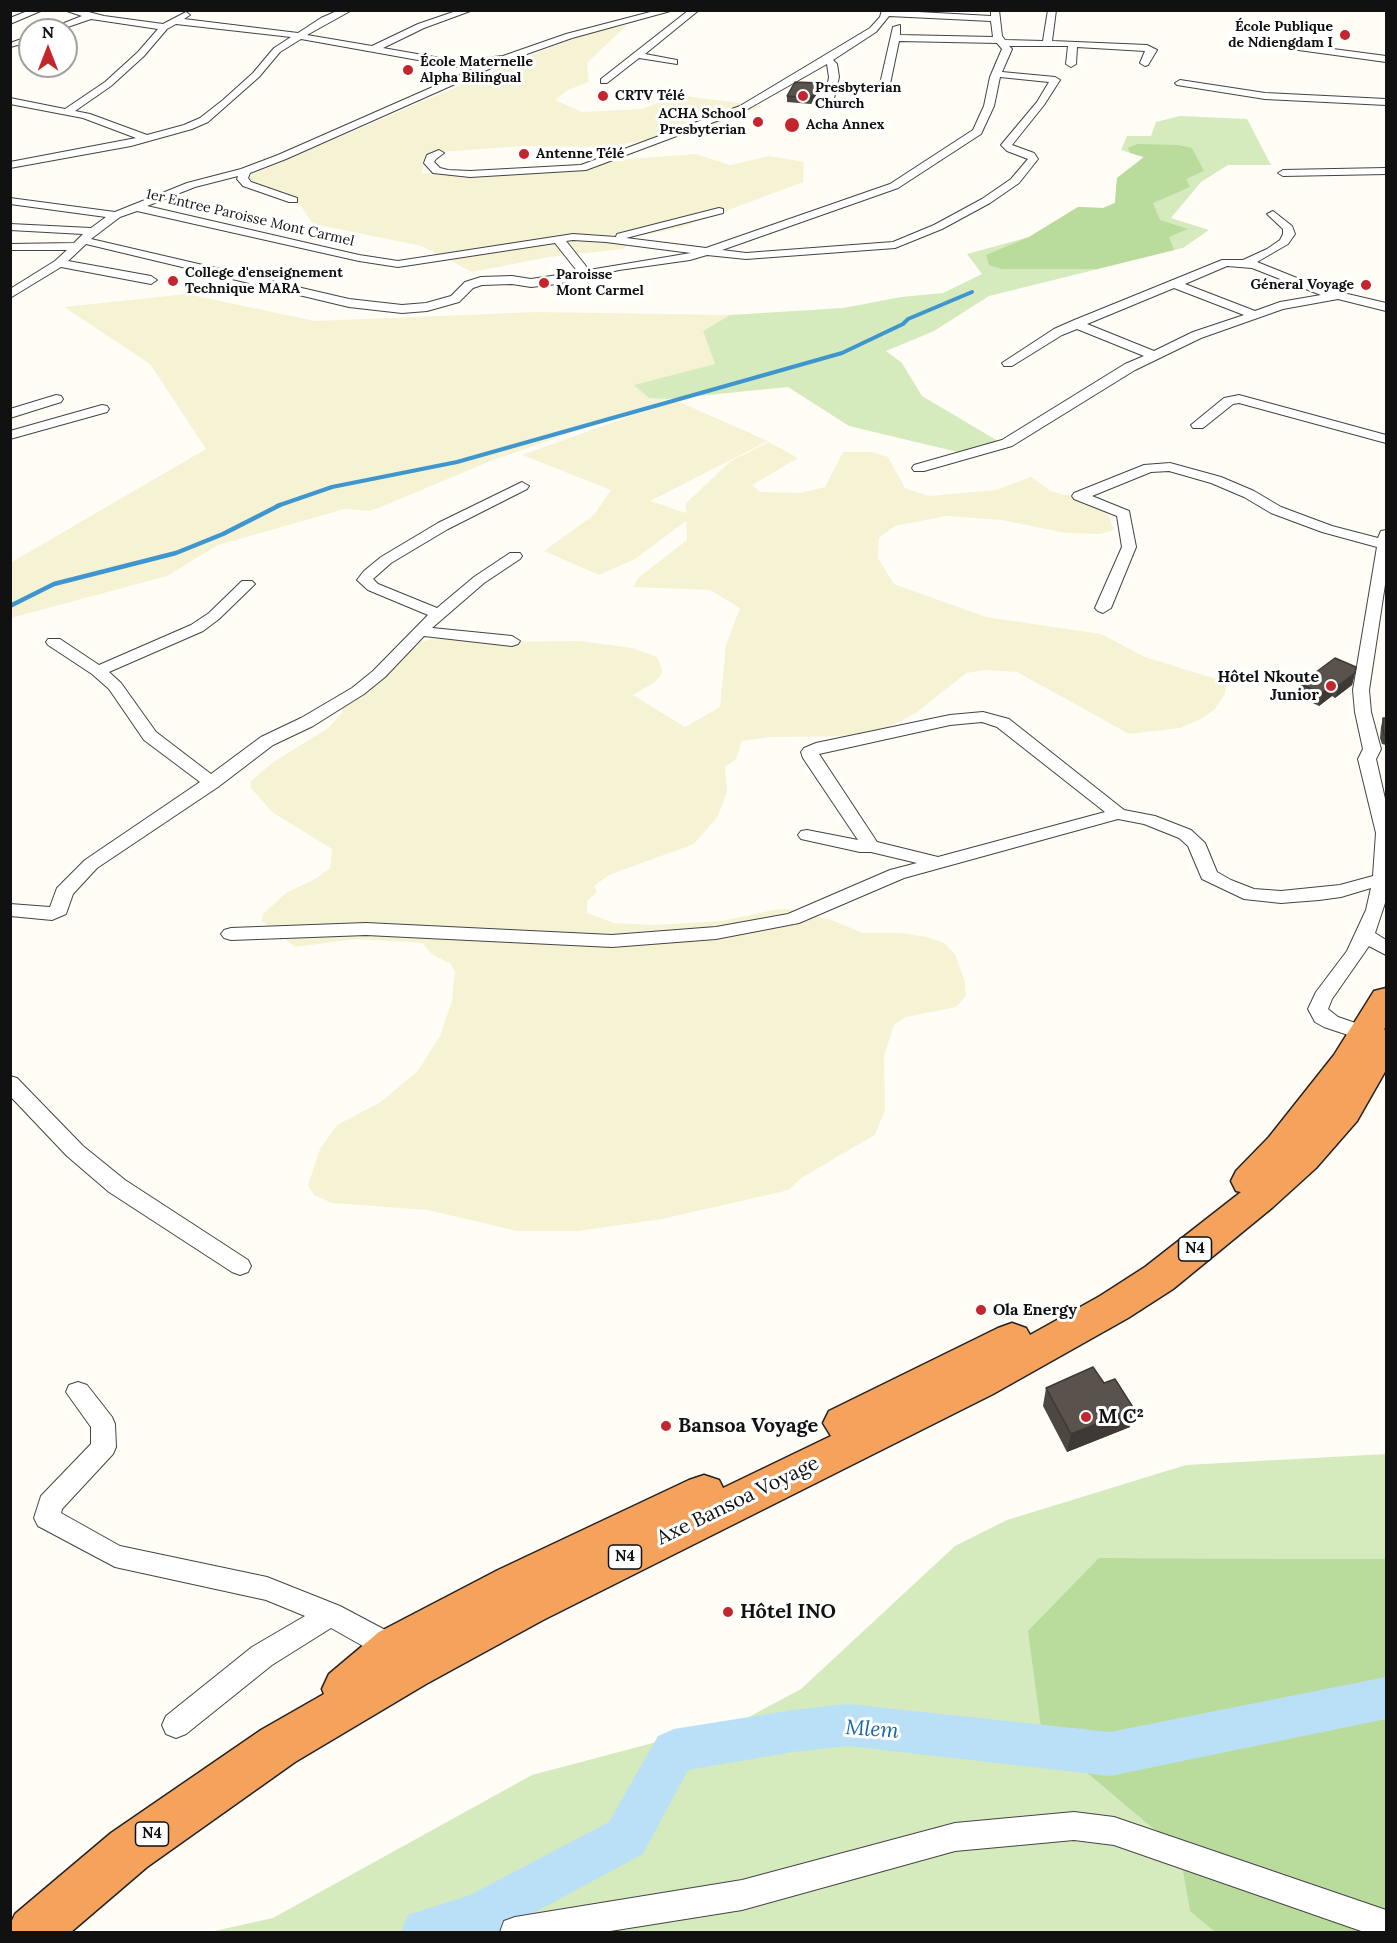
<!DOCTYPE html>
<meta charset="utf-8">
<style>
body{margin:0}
#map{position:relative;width:1397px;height:1943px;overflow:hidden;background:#fffdf5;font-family:Lora,serif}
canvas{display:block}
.frame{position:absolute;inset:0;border:12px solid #111;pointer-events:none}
.north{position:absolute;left:18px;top:18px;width:60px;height:60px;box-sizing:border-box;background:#fff;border:2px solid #a0a0a0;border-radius:50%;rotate:0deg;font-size:16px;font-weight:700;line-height:24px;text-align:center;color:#111}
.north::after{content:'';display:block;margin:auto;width:21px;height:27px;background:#c4262e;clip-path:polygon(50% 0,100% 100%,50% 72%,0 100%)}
</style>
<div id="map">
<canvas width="1397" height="1943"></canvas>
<div class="frame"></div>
<div class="north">N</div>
</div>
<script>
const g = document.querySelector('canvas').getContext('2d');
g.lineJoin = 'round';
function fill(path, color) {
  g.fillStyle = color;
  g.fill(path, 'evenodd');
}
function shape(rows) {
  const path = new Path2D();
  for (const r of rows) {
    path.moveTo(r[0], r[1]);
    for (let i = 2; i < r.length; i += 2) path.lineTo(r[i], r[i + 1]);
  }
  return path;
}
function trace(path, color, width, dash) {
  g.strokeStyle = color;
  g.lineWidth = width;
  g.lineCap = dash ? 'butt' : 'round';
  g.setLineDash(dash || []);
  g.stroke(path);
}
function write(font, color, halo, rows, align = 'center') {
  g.font = font + ' Lora,serif';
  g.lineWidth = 6;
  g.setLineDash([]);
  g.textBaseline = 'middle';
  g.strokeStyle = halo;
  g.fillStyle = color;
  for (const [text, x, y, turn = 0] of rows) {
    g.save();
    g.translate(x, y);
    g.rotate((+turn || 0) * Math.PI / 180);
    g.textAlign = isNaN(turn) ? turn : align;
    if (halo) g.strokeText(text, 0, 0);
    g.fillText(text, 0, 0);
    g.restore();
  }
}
fill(shape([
 [627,25,587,63,589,82,568,90,555,100,582,112,642,109,677,95,763,106,699,131,606,147,523,146,441,152,425,157,422,173,465,174,545,169,578,163,696,154,730,165,770,156,804,162,803,182,680,228,628,238,624,249,549,257,472,272,422,246,313,224,301,206,244,178,524,58,590,32],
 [187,294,315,321,537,312,730,315,703,331,715,364,635,385,649,397,668,399,493,460,371,511,345,509,218,545,167,576,11,618,10,563,206,449,150,364,64,307],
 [675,400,768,441,650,501,686,513,686,503,731,461,769,442,798,458,752,485,760,492,800,493,825,487,843,452,871,452,888,457,905,488,929,496,996,490,1031,477,1051,491,1079,499,1107,512,1114,530,1100,534,1065,533,1002,520,946,516,895,526,879,538,878,558,894,584,986,617,1101,634,1145,657,1226,682,1225,694,1215,709,1203,718,1180,728,1129,734,1017,672,985,670,966,673,916,713,871,736,770,737,742,741,736,759,725,767,727,792,718,816,694,844,609,875,594,886,597,892,587,901,587,913,614,923,655,925,722,921,773,910,787,909,832,920,863,933,900,933,927,937,944,943,955,954,965,982,966,996,956,1007,906,1017,894,1025,884,1056,885,1110,875,1135,801,1178,789,1190,662,1219,578,1231,517,1231,428,1210,332,1203,314,1195,308,1185,320,1149,337,1125,379,1103,417,1072,440,1036,452,1001,455,972,451,964,433,955,422,943,356,939,295,947,262,921,263,914,286,893,317,878,330,868,332,849,272,812,250,787,251,781,272,763,328,728,342,713,347,695,374,672,392,649,433,639,496,642,579,641,632,648,657,657,662,669,661,675,655,682,633,695,685,727,720,707,726,645,740,608,710,590,633,587,638,578,687,540,686,521,635,559,599,575,544,551,594,515,611,490,522,455]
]), '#f6f3d4');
fill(shape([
 [1180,116,1247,119,1271,165,1228,165,1201,182,1171,218,1209,230,1183,248,989,296,934,331,886,351,902,363,922,396,1003,444,966,454,849,426,788,387,668,399,649,398,634,385,715,364,703,331,730,315,843,308,901,297,943,293,982,274,967,254,1029,237,1078,207,1103,208,1115,203,1117,178,1144,157,1121,150,1127,136,1151,136,1156,122],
 [1386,1454,1386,1559,1099,1558,1179,1850,1190,1910,1215,1932,210,1932,273,1918,532,1775,747,1718,801,1689,955,1546,1007,1520,1186,1465]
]), '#d5ebbd');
fill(shape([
 [1137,144,1179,145,1192,148,1204,171,1186,179,1190,187,1153,203,1160,220,1188,229,1169,237,1174,250,1097,269,1002,269,989,265,986,255,1029,237,1078,207,1103,208,1115,203,1117,178,1144,157,1130,153,1128,148],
 [1099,1558,1386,1559,1386,1932,1215,1932,1190,1911,1179,1850,1042,1735,1028,1631]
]), '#b9dc9c');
trace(shape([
 [277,506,332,487,457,462,842,353,903,324,908,319,972,292]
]), '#3f96cf', 4);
trace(shape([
 [10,606,54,584,176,553,223,534,280,505]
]), '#3f96cf', 4.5);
fill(shape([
 [1386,1677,1386,1719,1110,1776,848,1746,793,1752,688,1770,643,1854,498,1932,401,1932,408,1915,470,1895,609,1822,658,1736,674,1729,793,1710,848,1704,1110,1732,1386,1677]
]), '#b9e0f7');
const street = shape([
 [30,10,43,10,10,24,10,18,30,10],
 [64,10,81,10,104,16,163,24,186,12,190,15,184,19,298,33,321,18,339,10,352,10,307,35,372,46,418,24,459,10,473,10,424,28,383,48,457,61,503,56,566,34,658,10,674,10,572,38,507,61,286,159,250,173,248,178,251,182,297,198,297,202,289,202,243,186,237,179,238,176,195,187,147,206,359,255,398,261,573,234,616,237,617,234,719,208,723,209,723,213,626,238,706,248,890,184,973,130,984,106,990,77,1002,49,997,43,899,41,890,84,885,87,880,84,893,27,900,25,900,35,993,37,991,21,889,16,876,32,833,60,837,64,839,77,832,107,824,105,829,77,827,64,746,110,586,170,470,177,433,173,424,163,427,155,439,150,444,153,436,159,434,162,440,168,448,170,470,171,581,165,740,106,870,28,880,17,882,10,991,16,991,10,999,10,1002,36,1005,40,1043,41,1048,10,1056,10,1052,41,1147,45,1157,50,1148,65,1145,66,1140,63,1145,51,1077,47,1076,64,1071,67,1066,64,1068,46,1009,46,1012,49,1002,72,1055,77,1060,80,1044,105,1012,145,1034,153,1038,159,1019,183,990,203,942,229,895,248,746,259,707,255,690,260,619,270,557,284,531,287,512,284,482,285,473,288,459,302,427,311,402,313,349,307,86,244,68,261,151,276,157,280,151,284,61,267,10,298,10,289,55,261,67,250,10,250,10,244,74,243,83,234,10,230,10,224,91,228,106,217,10,204,10,198,115,212,187,183,241,169,278,155,485,64,457,67,301,39,280,52,259,77,208,122,192,129,131,146,10,168,10,162,136,138,83,118,10,104,10,98,65,109,105,82,138,52,158,29,91,19,59,30,46,30,82,16,64,10],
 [176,24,291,37,274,48,253,73,223,100,200,118,184,125,147,135,90,114,75,111,111,86,144,56,167,29,176,24],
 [1000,77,1049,82,1037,102,1001,145,1007,151,1028,159,1011,179,982,199,934,225,893,242,746,253,722,250,898,188,981,134,994,106,1000,77],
 [137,211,359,261,398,267,555,243,578,272,531,279,512,276,481,277,465,282,451,296,426,303,402,305,349,299,91,239,120,217,137,211],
 [573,240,606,242,691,253,589,270,566,241,573,240],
 [689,10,699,10,645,54,677,60,677,64,639,58,607,83,601,83,601,79,689,10],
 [30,36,30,42,10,47,10,43,30,36],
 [1265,40,1386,56,1386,62,1262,45,1260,43,1265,40],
 [1180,80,1265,93,1386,99,1386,105,1265,99,1177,85,1175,83,1180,80],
 [1386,168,1386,174,1283,176,1278,173,1283,170,1386,168],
 [1273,211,1292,226,1295,234,1288,244,1257,262,1322,288,1386,303,1386,311,1338,299,1283,309,1201,338,1135,370,1012,446,924,471,914,471,912,468,914,465,1002,440,1125,364,1144,356,1077,329,1062,335,1012,366,1004,366,1002,363,1054,329,1072,321,1222,260,1243,260,1267,249,1280,240,1283,234,1283,229,1267,214,1273,211],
 [1227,266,1252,268,1321,295,1280,302,1255,311,1185,284,1227,266],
 [1174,288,1244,315,1193,332,1154,351,1087,324,1174,288],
 [56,395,61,396,63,399,61,402,10,418,10,409,56,395],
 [1239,395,1386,435,1386,443,1239,403,1233,404,1203,428,1193,428,1191,425,1224,398,1239,395],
 [102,405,107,406,109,409,107,412,10,439,10,431,102,405],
 [1170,463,1221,477,1254,491,1281,507,1332,526,1378,538,1381,531,1386,530,1386,578,1369,690,1371,712,1381,749,1376,759,1386,803,1386,900,1375,933,1386,940,1386,955,1369,946,1332,999,1328,1009,1338,1017,1373,1029,1376,1034,1373,1039,1366,1041,1324,1027,1315,1022,1308,1009,1316,992,1347,951,1366,910,1371,888,1341,897,1319,900,1281,903,1244,899,1202,879,1188,846,1179,838,1144,824,1118,819,904,878,799,923,716,939,612,947,366,935,231,940,224,938,221,934,224,930,231,928,366,923,612,935,716,927,788,914,890,870,917,863,871,852,860,852,801,839,798,835,801,831,807,830,858,840,803,758,801,752,804,748,816,743,950,715,983,712,1009,719,1124,810,1155,816,1191,830,1205,843,1217,872,1231,880,1254,889,1281,891,1340,885,1373,876,1376,833,1358,759,1363,749,1355,712,1353,690,1377,547,1322,532,1271,513,1244,497,1211,483,1169,471,1151,472,1092,496,1129,511,1136,547,1111,608,1103,613,1098,611,1095,608,1122,547,1117,516,1074,499,1072,496,1074,493,1144,465,1170,463],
 [982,722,997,727,1105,812,938,857,877,842,819,754,950,725,982,722],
 [522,482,529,486,527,489,448,529,391,563,373,579,378,584,437,608,474,577,510,553,520,553,522,556,520,559,484,583,432,628,512,636,520,641,518,644,512,646,424,636,385,677,364,694,313,726,273,745,218,787,97,868,73,894,66,914,52,920,10,916,10,904,50,907,57,888,85,860,200,782,144,740,109,689,92,674,48,645,46,642,48,639,60,639,99,665,191,625,209,613,242,581,252,581,255,584,252,587,219,619,203,631,109,672,121,683,156,732,211,774,261,737,301,718,352,688,373,671,428,615,368,590,357,580,364,571,381,557,438,523,522,482],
 [10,1076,17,1078,83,1146,125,1180,248,1260,251,1266,248,1272,240,1275,232,1272,109,1192,67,1156,10,1096,10,1076],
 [78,1382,87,1385,112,1417,115,1424,116,1447,113,1454,62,1509,61,1513,120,1546,267,1577,340,1606,406,1641,410,1650,406,1659,396,1662,386,1659,331,1628,272,1665,186,1734,176,1738,166,1734,162,1725,166,1716,252,1647,305,1616,266,1600,115,1567,38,1526,34,1518,41,1496,91,1444,91,1427,66,1392,69,1385,78,1382],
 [1074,1812,1114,1817,1386,1910,1386,1932,1364,1932,1114,1845,1074,1840,955,1851,742,1910,604,1932,500,1932,504,1921,515,1917,742,1880,955,1823,1074,1812]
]);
const highway = shape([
 [1386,988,1386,1025,1384,1030,1386,1029,1386,1070,1357,1121,1316,1168,1273,1207,1173,1289,1128,1318,993,1394,543,1620,426,1684,295,1762,147,1867,71,1932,10,1932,10,1925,15,1914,111,1833,261,1730,324,1694,322,1689,329,1674,379,1632,498,1570,689,1480,704,1475,719,1480,723,1488,831,1436,823,1423,829,1411,998,1328,1012,1323,1026,1328,1030,1335,1100,1296,1145,1267,1241,1192,1236,1191,1231,1181,1236,1171,1269,1137,1334,1055,1374,991,1386,988]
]);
trace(street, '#444', 2);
trace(highway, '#222', 3);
fill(street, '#fff');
fill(highway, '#f5a25d');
fill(shape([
 [819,90,811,104,787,102,787,96],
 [1355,673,1352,685,1335,698,1332,696,1319,706,1298,696,1300,684],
 [1383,718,1386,718,1386,745,1382,744,1380,738,1381,727],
 [1046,1388,1130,1427,1067,1452,1043,1406]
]), '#4d4742');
fill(shape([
 [819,83,819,90,811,104,811,98],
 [1355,673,1352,685,1335,698,1339,685],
 [1335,683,1332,696,1319,706,1322,693],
 [1134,1409,1130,1427,1067,1452,1071,1434]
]), '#3f3936');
const building = shape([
 [795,82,819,83,811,98,787,96,795,82],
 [1335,658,1356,667,1355,673,1339,685,1335,683,1322,693,1300,684,1335,658],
 [1383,718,1386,718,1386,736,1384,735,1383,729,1383,718],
 [1093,1367,1104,1383,1115,1379,1134,1409,1071,1434,1046,1388,1093,1367]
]);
fill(building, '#5a524d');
trace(building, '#3f3936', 1.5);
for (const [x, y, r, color] of [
 [1345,35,6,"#c4262e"],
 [408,70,6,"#c4262e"],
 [603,96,6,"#c4262e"],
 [803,96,6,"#c4262e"],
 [758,122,6,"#c4262e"],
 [792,125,8,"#c4262e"],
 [524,154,6,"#c4262e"],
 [173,281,6,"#c4262e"],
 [544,283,6,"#c4262e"],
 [1366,285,6,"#c4262e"],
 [1331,686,6,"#c4262e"],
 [981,1310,6,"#c4262e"],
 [1086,1417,6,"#c4262e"],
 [666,1426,6,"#c4262e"],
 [728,1612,6,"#c4262e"]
]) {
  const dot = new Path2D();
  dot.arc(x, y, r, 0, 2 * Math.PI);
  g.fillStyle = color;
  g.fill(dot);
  trace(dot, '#fff', 2);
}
write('bold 14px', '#111', '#fff', [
 ["École Publique",1333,27,"right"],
 ["de Ndiengdam I",1333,43,"right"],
 ["École Maternelle",420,62],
 ["Alpha Bilingual",420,78],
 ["Presbyterian",815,88],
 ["Church",815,104],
 ["CRTV Télé",615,96],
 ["ACHA School",746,114,"right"],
 ["Presbyterian",746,130,"right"],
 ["Acha Annex",806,125],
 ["Antenne Télé",536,154],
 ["College d'enseignement",185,273],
 ["Technique MARA",185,289],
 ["Paroisse",556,275],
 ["Mont Carmel",556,291],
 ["Géneral Voyage",1354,285,"right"]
], 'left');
write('14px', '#111', '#fff', [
 ["1er Entree Paroisse Mont Carmel",250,218,13]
]);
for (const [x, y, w] of [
 [1195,1249,33],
 [625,1557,33],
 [152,1834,33]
]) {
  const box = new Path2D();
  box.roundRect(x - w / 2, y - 12, w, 24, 4.5);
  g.fillStyle = '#fff';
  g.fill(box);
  trace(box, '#111', 1.5);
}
write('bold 15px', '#111', null, [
 ["N4",1195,1249],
 ["N4",625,1557],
 ["N4",152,1834]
]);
write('bold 16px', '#111', '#fff', [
 ["Hôtel Nkoute",1319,677],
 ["Junior",1319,695],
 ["Ola Energy",993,1310,"left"]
], 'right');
write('bold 20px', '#111', '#fff', [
 ["M C²",1098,1417],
 ["Bansoa Voyage",678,1426],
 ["Hôtel INO",740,1612]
], 'left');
write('20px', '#111', '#fff', [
 ["Axe Bansoa Voyage",738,1501,-26]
]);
write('italic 21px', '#1768a6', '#fff', [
 ["Mlem",872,1730,4]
]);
</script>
